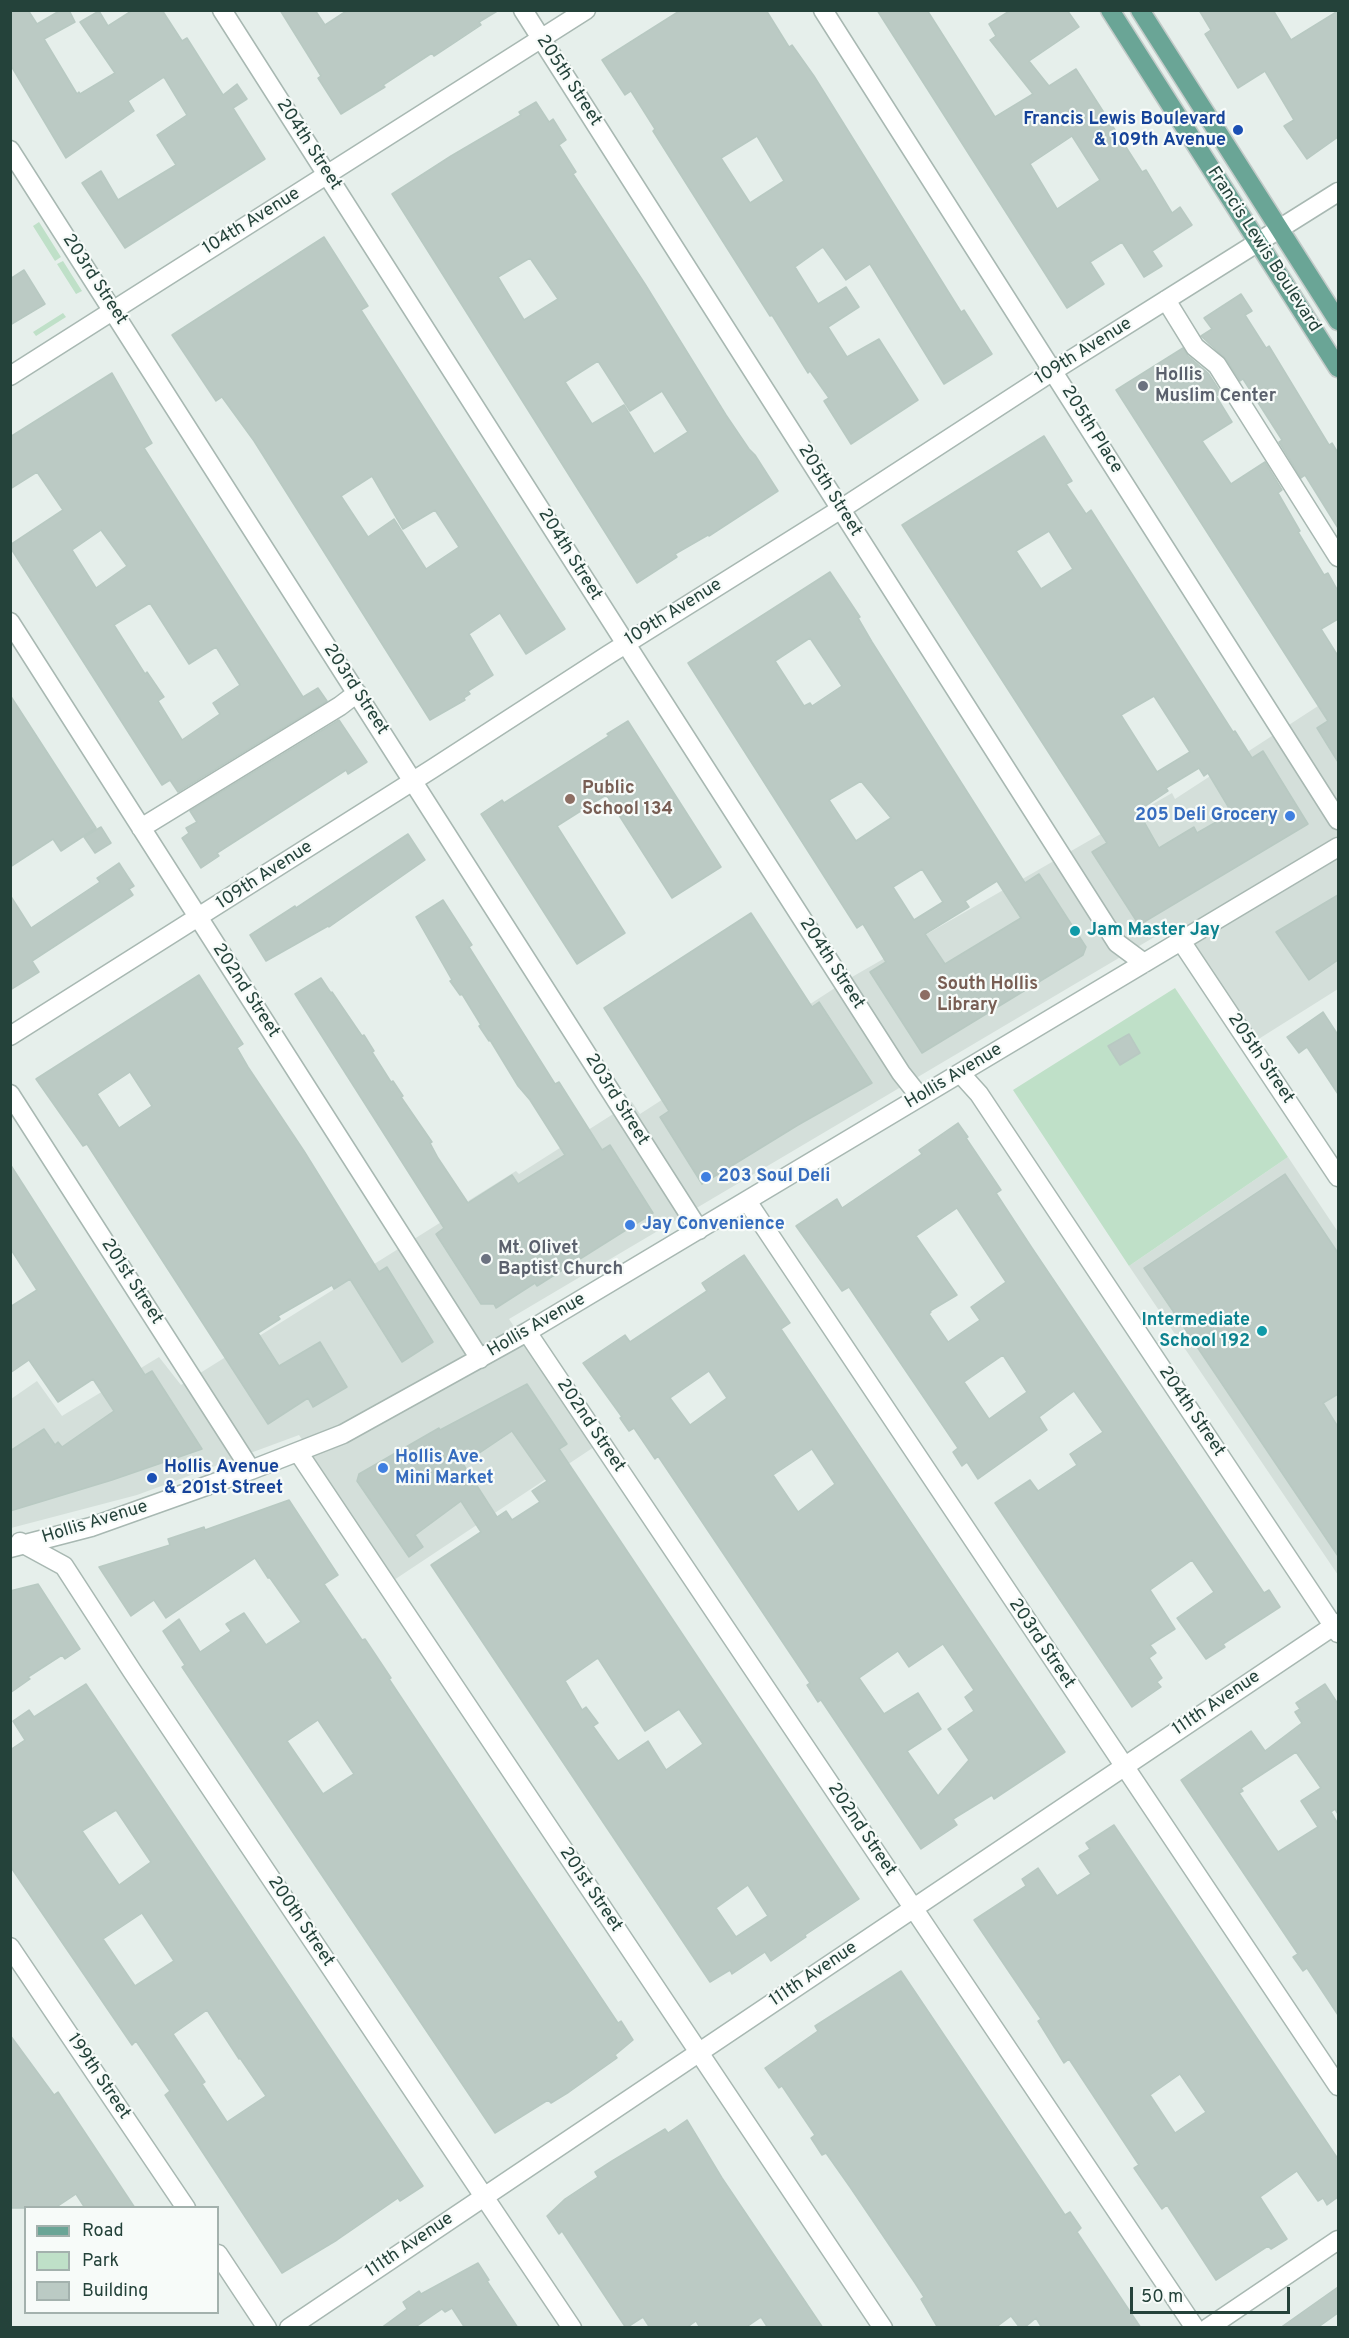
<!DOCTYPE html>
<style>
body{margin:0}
#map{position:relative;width:1349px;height:2338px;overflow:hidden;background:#e6efeb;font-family:Overpass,sans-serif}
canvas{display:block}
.frame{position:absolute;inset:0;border:12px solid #24423a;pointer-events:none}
.legend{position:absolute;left:24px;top:2206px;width:195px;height:108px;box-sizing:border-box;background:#f7fbf9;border:2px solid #a3b1ad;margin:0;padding:8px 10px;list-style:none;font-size:18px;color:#24423a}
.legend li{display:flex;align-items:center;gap:12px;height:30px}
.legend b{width:30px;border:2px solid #a3b1ad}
.scale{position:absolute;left:1130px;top:2287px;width:160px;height:27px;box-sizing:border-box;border:3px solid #24423a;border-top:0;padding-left:8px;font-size:18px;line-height:21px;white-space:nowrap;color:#24423a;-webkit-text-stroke:4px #f7fbf9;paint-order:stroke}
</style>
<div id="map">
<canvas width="1349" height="2338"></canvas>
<div class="frame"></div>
<ul class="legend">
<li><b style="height:8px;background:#6aa596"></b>Road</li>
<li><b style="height:16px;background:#bfe0c8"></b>Park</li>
<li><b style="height:16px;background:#bbcac4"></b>Building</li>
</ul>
<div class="scale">50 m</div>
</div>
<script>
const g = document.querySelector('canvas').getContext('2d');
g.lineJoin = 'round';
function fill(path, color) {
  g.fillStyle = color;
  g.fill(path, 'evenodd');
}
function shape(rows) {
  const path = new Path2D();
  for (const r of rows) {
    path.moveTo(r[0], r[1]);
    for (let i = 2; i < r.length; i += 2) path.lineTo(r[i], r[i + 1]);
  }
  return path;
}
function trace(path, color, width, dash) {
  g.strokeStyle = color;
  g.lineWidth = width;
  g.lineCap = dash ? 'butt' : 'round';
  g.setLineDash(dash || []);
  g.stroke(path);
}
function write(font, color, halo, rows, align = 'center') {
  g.font = font + ' Overpass,sans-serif';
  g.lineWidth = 4.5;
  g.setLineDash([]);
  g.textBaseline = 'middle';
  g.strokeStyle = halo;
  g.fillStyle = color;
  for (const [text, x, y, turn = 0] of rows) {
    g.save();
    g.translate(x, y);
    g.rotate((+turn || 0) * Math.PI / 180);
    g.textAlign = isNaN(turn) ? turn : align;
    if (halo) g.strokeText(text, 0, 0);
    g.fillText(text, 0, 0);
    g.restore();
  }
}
fill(shape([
 [1338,693,1338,989,1257,1040,1178,923,509,1319,594,1447,394,1580,299,1435,137,1495,11,1528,11,1399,37,1381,62,1416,159,1357,181,1385,470,1204,468,1201,516,1171,519,1174,632,1102,640,1114,852,977,1172,793,1175,799],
 [1288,1157,1338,1232,1338,1575,1129,1266]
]), '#d4dfda');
fill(shape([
 [39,222,61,257,55,261,33,226],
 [63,261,82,291,76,294,57,264],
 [63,313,66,317,36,336,33,332],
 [1175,988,1288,1157,1129,1266,1013,1090]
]), '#bfe0c8');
const building = shape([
 [10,10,28,10,37,24,61,10,69,10,75,22,44,39,77,94,79,92,80,94,115,73,80,22,99,11,108,26,133,10,162,10,182,41,187,38,223,95,237,84,247,99,233,108,265,159,125,248,82,183,101,171,118,200,176,165,157,135,187,115,164,77,128,101,134,111,66,158,10,64,10,10],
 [280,10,315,10,325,25,348,10,499,10,479,22,481,25,451,45,434,56,432,53,383,85,385,87,341,114,318,78,321,76,280,10],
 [681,10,766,10,789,47,792,45,814,76,961,312,964,310,992,354,944,384,870,264,846,280,823,247,795,267,818,304,846,287,859,307,828,327,847,357,879,339,918,400,851,444,824,401,829,398,810,371,808,373,772,315,770,316,653,131,655,129,631,91,625,95,602,60,681,10],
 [757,136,784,181,750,203,721,158,757,136],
 [877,10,927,10,995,117,1033,94,990,40,996,36,989,24,1011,10,1067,10,1079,27,1029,61,1049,86,1076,69,1142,172,1146,170,1172,213,1180,207,1192,225,1152,251,1162,266,1144,277,1122,242,1090,262,1104,284,1067,308,877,10],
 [1072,136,1100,180,1057,209,1030,164,1072,136],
 [1199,10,1273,10,1291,40,1338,11,1338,137,1307,159,1284,126,1294,120,1265,71,1238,88,1205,34,1211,30,1199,10],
 [536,102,549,122,553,119,566,140,559,145,576,172,573,174,645,284,726,415,749,449,755,455,778,491,709,536,708,535,675,554,677,557,637,583,392,194,451,156,521,115,519,112,536,102],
 [530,258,558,299,524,320,498,277,530,258],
 [598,361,630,411,662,391,688,432,654,454,624,405,592,424,565,382,598,361],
 [324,237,368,306,361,310,565,629,526,654,500,613,469,634,493,675,468,691,470,694,464,698,465,700,430,720,254,441,222,397,216,401,172,335,324,237],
 [372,476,403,529,435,510,459,547,426,569,394,519,368,537,341,496,372,476],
 [24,270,45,304,10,325,10,279,24,270],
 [1241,294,1252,311,1245,315,1266,348,1269,346,1329,445,1332,443,1338,453,1338,528,1305,475,1301,478,1279,442,1282,440,1243,379,1240,381,1226,359,1201,336,1212,329,1204,318,1241,294],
 [1183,348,1188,356,1208,373,1221,393,1216,396,1232,422,1202,441,1231,484,1265,462,1282,490,1278,493,1300,531,1298,532,1324,575,1328,573,1338,591,1338,619,1321,629,1338,656,1338,762,1317,728,1328,721,1116,390,1183,348],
 [112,373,152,443,144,448,303,697,318,688,327,701,178,792,170,780,162,785,10,547,10,545,63,510,37,472,10,489,10,437,112,373],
 [101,530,127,566,96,588,72,550,101,530],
 [150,603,189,664,216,647,240,685,213,703,220,714,182,740,158,701,164,697,147,672,145,674,114,625,150,603],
 [1044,436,1072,481,1066,484,1086,514,1091,510,1233,732,1235,731,1252,758,1263,751,1308,824,1139,925,1092,852,1107,843,902,525,1044,436],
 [1049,531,1073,569,1041,589,1016,551,1049,531],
 [1154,696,1190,752,1157,772,1121,715,1154,696],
 [1199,768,1204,776,1208,773,1232,813,1197,833,1194,827,1159,848,1138,811,1168,791,1166,788,1199,768],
 [830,572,860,617,858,618,872,642,1025,883,1039,874,1086,947,1083,955,922,1053,870,972,886,962,863,924,857,928,688,663,830,572],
 [810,638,842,686,812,706,810,703,804,706,775,661,810,638],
 [861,781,891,818,856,841,829,800,861,781],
 [922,869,943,902,914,920,893,887,922,869],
 [997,881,1021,918,945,964,925,934,969,907,965,901,997,881],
 [10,695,96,828,61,851,53,839,10,867,10,695],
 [339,720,367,762,348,774,346,770,315,790,217,853,219,856,201,868,182,838,189,833,186,828,197,822,190,811,339,720],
 [628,721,721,867,672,898,606,795,557,826,625,933,577,964,481,814,502,800,504,803,609,736,607,734,628,721],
 [101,827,111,843,95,853,84,837,101,827],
 [408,834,425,860,329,927,328,926,266,961,250,935,295,906,296,908,408,834],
 [119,863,134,886,129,889,133,895,32,961,39,972,10,990,10,895,31,928,100,882,97,878,119,863],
 [1338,895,1338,960,1309,980,1276,932,1338,895],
 [443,900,472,945,469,947,555,1084,559,1082,602,1150,610,1145,653,1213,537,1286,535,1283,496,1308,494,1304,481,1304,436,1234,444,1228,295,994,321,978,331,993,332,992,362,1036,364,1035,374,1051,372,1052,391,1082,393,1081,403,1096,401,1097,432,1142,430,1143,438,1158,468,1203,512,1175,518,1184,565,1155,530,1100,518,1086,490,1040,489,1041,479,1026,481,1025,462,994,460,995,450,981,452,980,416,917,443,900],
 [751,913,812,1007,819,1002,872,1083,798,1125,702,1184,660,1117,669,1111,604,1008,751,913],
 [199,975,243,1044,237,1048,248,1067,304,1151,379,1272,387,1267,433,1342,402,1362,350,1279,334,1289,332,1285,278,1316,280,1319,258,1333,279,1366,320,1342,347,1387,313,1407,308,1398,268,1424,87,1144,83,1146,36,1079,199,975],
 [130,1072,152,1106,119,1128,97,1094,130,1072],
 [1323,1012,1338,1035,1338,1094,1307,1047,1299,1053,1287,1037,1323,1012],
 [1129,1034,1140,1053,1120,1065,1108,1046,1129,1034],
 [958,1123,968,1137,966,1138,1001,1190,996,1193,1032,1248,1264,1593,1269,1590,1280,1607,1223,1644,1225,1647,1206,1659,1177,1618,1214,1592,1192,1560,1150,1590,1175,1629,1150,1645,1156,1653,1149,1658,1162,1678,1157,1682,1161,1687,1132,1707,995,1503,1030,1480,1038,1491,1077,1465,1070,1454,1103,1432,1074,1391,1039,1417,1047,1430,978,1479,967,1462,962,1466,953,1452,958,1448,849,1287,842,1291,796,1226,837,1199,842,1208,922,1154,919,1150,958,1123],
 [957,1208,1006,1282,971,1307,980,1320,948,1342,929,1314,931,1312,930,1311,957,1295,916,1236,957,1208],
 [1003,1355,1027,1392,989,1419,964,1382,1003,1355],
 [10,1164,145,1375,152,1371,202,1449,112,1480,10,1511,10,1451,44,1429,55,1445,58,1442,62,1447,114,1411,93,1379,58,1402,29,1360,10,1373,10,1307,37,1290,10,1248,10,1164],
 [1285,1174,1338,1253,1338,1394,1323,1403,1338,1427,1338,1556,1144,1268,1285,1174],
 [744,1255,790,1323,781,1329,1065,1752,994,1799,992,1795,953,1819,957,1825,921,1849,821,1700,818,1702,807,1685,810,1683,658,1456,655,1459,634,1428,629,1431,620,1418,622,1417,583,1363,625,1335,630,1342,707,1291,702,1283,744,1255],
 [709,1371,727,1398,690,1425,670,1398,709,1371],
 [812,1449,835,1484,798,1512,773,1475,812,1449],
 [943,1644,974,1690,965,1697,974,1711,948,1729,969,1760,938,1796,907,1751,941,1729,918,1693,884,1714,859,1678,898,1651,909,1667,943,1644],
 [527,1384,567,1444,559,1449,859,1899,805,1935,806,1937,771,1961,765,1952,732,1974,730,1970,710,1982,431,1565,481,1532,461,1501,415,1535,423,1547,409,1557,357,1481,359,1474,439,1428,440,1430,527,1384],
 [512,1431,547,1481,532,1491,540,1502,512,1520,506,1511,497,1517,463,1464,512,1431],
 [598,1658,645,1731,679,1709,703,1744,666,1770,648,1741,618,1761,593,1726,598,1723,586,1707,582,1710,565,1681,598,1658],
 [748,1885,768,1916,736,1937,716,1908,748,1885],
 [289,1500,338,1575,324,1584,362,1640,365,1639,391,1678,389,1679,505,1854,618,2023,621,2021,633,2040,615,2055,617,2058,569,2092,551,2103,548,2100,495,2133,239,1752,182,1667,185,1665,163,1631,179,1619,200,1652,231,1631,226,1624,244,1613,266,1645,301,1622,270,1578,268,1578,255,1558,166,1618,154,1600,131,1616,99,1567,170,1545,168,1539,204,1527,205,1530,289,1500],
 [318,1720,354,1774,323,1794,287,1741,318,1720],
 [38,1584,80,1649,65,1659,62,1655,28,1677,30,1679,10,1693,10,1591,38,1584],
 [86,1684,423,2186,400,2201,398,2198,337,2240,282,2273,165,2095,170,2091,136,2041,132,2045,10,1866,10,1750,25,1740,13,1721,29,1710,34,1717,86,1684],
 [116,1810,151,1862,119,1885,82,1831,116,1810],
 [142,1913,174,1961,135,1986,103,1939,142,1913],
 [207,2010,239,2059,240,2058,266,2096,227,2122,202,2084,205,2082,173,2034,207,2010],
 [1325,1684,1338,1704,1338,1814,1335,1809,1331,1812,1338,1824,1338,2015,1307,1968,1303,1971,1293,1957,1298,1954,1181,1780,1251,1731,1265,1751,1302,1723,1295,1712,1300,1709,1296,1703,1325,1684],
 [1296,1752,1321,1788,1301,1801,1318,1827,1278,1852,1239,1793,1243,1791,1241,1788,1296,1752],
 [1114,1825,1338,2159,1338,2197,1327,2205,1323,2198,1318,2201,1297,2171,1260,2197,1287,2239,1271,2249,1268,2246,1216,2280,1167,2205,1162,2209,1134,2168,1139,2165,1069,2059,1064,2063,1038,2021,1041,2019,974,1920,1026,1886,1022,1879,1038,1868,1057,1896,1091,1874,1079,1856,1090,1849,1086,1843,1114,1825],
 [1180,2074,1206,2112,1175,2133,1150,2095,1180,2074],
 [901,1971,1065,2215,1070,2212,1081,2228,1077,2232,1141,2328,1042,2328,1036,2318,1024,2328,1020,2328,1011,2316,995,2328,938,2328,921,2299,924,2297,915,2283,850,2187,826,2153,822,2155,811,2138,815,2135,782,2086,779,2088,765,2068,818,2031,815,2026,901,1971],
 [10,2035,54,2095,58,2092,135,2208,85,2208,76,2194,55,2208,10,2208,10,2035],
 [687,2120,722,2178,823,2328,768,2328,761,2317,745,2328,700,2328,696,2321,686,2328,650,2328,643,2317,626,2328,562,2231,559,2234,547,2216,565,2199,598,2177,595,2172,612,2161,665,2129,668,2133,687,2120],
 [478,2263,489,2280,487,2281,518,2328,465,2328,452,2308,445,2312,442,2309,414,2328,381,2328,407,2309,403,2302,419,2291,421,2294,478,2263],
 [1338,2287,1338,2313,1317,2328,1280,2328,1338,2287]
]);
fill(building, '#bbcac4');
trace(building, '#b8c9c2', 1.5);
const minor = shape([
 [222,10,640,666,901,1073,920,1097],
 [523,10,1117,943,1144,963],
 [823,10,1338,820],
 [10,150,699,1230],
 [1166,300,1195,347,1217,365,1338,557],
 [10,376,586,10],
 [10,622,480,1359],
 [141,828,340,706,357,693],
 [1181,941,1338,1177],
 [10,1036,432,769,608,655,841,509,1053,371,1338,192],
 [960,1073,979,1094,1338,1633],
 [10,1094,251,1470],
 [747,1201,1338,2086],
 [527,1332,1195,2328],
 [298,1452,883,2328],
 [20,1542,64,1566,132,1671,572,2328],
 [10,1548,91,1527,251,1470,343,1434,527,1332,1338,847],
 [10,1947,186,2208],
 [218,2254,267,2328],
 [289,2328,1338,1623],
 [1208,2328,1338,2240]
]);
const major = shape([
 [1110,10,1338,368],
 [1140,10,1338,321]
]);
trace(minor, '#a8b8b2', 21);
trace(major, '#c2cac8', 21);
trace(minor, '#fff', 18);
trace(major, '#6aa596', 18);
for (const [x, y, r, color] of [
 [1238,130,6,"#1a4fb4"],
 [1143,386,6,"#6b7280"],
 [570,799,6,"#8d6e63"],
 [1290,816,6,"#3f7fe0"],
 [1075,931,6,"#0f9aa8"],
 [925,995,6,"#8d6e63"],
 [706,1177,6,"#3f7fe0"],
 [630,1225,6,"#3f7fe0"],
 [486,1259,6,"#6b7280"],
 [1262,1331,6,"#0f9aa8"],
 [383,1468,6,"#3f7fe0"],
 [152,1478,6,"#1a4fb4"]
]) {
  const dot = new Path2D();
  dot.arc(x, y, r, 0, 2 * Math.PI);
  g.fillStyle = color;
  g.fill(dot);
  trace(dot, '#f7fbf9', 2);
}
write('18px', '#24423a', '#f7fbf9', [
 ["205th Street",568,81,57],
 ["204th Street",308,145,57],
 ["104th Avenue",252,222,-32],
 ["Francis Lewis Boulevard",1263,250,57],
 ["203rd Street",94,280,57],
 ["109th Avenue",1084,352,-32],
 ["205th Place",1091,430,58],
 ["205th Street",829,491,58],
 ["204th Street",569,555,58],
 ["109th Avenue",674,613,-32],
 ["203rd Street",355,690,57],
 ["109th Avenue",265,876,-33],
 ["204th Street",831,964,57],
 ["202nd Street",245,991,57],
 ["205th Street",1260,1059,56],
 ["Hollis Avenue",954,1077,-31],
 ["203rd Street",616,1100,58],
 ["201st Street",131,1282,57],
 ["Hollis Avenue",537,1326,-30],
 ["204th Street",1191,1412,56],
 ["202nd Street",590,1426,56],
 ["Hollis Avenue",95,1523,-17],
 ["203rd Street",1041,1644,56],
 ["111th Avenue",1217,1704,-34],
 ["202nd Street",861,1830,56],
 ["201st Street",590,1890,56],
 ["200th Street",300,1922,56],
 ["111th Avenue",814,1975,-34],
 ["199th Street",98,2077,56],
 ["111th Avenue",410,2246,-34]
]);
write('bold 18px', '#164399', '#f7fbf9', [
 ["Francis Lewis Boulevard",1226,120],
 ["& 109th Avenue",1226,141],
 ["Hollis Avenue",164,1468,"left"],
 ["& 201st Street",164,1489,"left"]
], 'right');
write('bold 18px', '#5b616d', '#f7fbf9', [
 ["Hollis",1155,376],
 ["Muslim Center",1155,397],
 ["Mt. Olivet",498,1249],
 ["Baptist Church",498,1270]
], 'left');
write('bold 18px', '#785e54', '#f7fbf9', [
 ["Public",582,789],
 ["School 134",582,810],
 ["South Hollis",937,985],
 ["Library",937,1006]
], 'left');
write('bold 18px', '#366cbe', '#f7fbf9', [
 ["205 Deli Grocery",1278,816,"right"],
 ["203 Soul Deli",718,1177],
 ["Jay Convenience",642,1225],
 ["Hollis Ave.",395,1458],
 ["Mini Market",395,1479]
], 'left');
write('bold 18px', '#0d838f', '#f7fbf9', [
 ["Jam Master Jay",1087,931],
 ["Intermediate",1250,1321,"right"],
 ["School 192",1250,1342,"right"]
], 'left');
</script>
